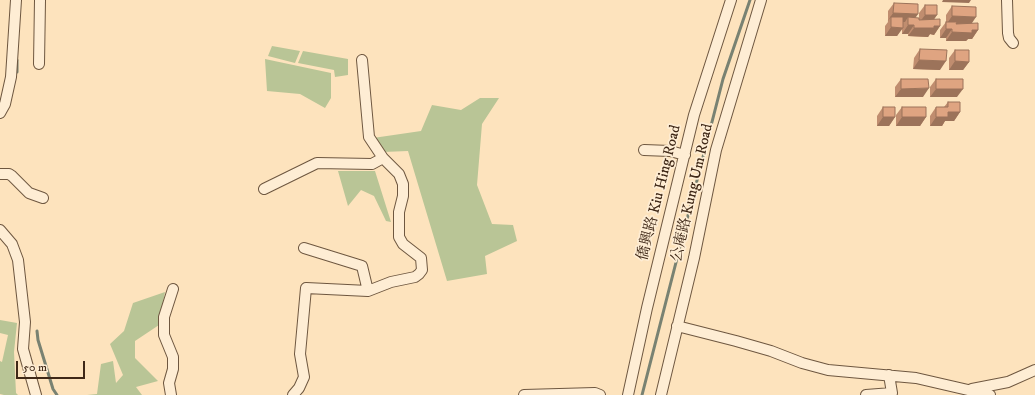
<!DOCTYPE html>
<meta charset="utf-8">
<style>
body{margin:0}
#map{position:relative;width:1035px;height:395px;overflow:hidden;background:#fde3bd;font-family:"IM FELL DW Pica",serif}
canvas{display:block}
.scale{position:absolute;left:16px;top:361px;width:69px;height:18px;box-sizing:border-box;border:2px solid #3f2817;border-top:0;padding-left:5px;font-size:12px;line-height:14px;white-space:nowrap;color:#3f2817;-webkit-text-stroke:3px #feedd4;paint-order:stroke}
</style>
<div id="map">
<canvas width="1035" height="395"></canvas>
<div class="scale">50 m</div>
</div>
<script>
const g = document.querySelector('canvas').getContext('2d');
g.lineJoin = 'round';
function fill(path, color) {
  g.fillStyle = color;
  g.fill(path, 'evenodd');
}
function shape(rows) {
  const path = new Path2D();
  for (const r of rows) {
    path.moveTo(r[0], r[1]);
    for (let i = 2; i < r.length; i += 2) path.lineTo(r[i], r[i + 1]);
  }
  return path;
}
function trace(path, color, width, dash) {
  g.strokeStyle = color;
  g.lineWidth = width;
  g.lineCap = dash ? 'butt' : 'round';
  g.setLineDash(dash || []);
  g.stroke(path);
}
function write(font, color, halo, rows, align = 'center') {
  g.font = font + ' "IM FELL DW Pica","Noto Serif TC",serif';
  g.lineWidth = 3.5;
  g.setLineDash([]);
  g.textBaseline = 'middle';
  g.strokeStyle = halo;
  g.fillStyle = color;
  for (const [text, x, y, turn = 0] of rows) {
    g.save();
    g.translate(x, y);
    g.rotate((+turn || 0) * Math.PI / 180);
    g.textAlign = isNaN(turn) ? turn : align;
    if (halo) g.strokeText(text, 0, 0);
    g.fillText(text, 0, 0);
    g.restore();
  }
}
fill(shape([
 [272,46,300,51,295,63,268,56],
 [303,51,348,59,348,75,335,77,334,70,298,63],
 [265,59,331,73,331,98,325,108,300,94,267,91],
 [480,98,499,98,482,124,477,185,492,224,513,225,517,241,485,256,487,274,447,281,408,151,383,152,373,138,421,131,432,105,461,110],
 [338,171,375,171,391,222,386,221,374,196,361,190,348,206],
 [165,292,159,325,135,341,135,358,158,381,136,387,142,395,87,395,97,394,101,364,113,361,116,383,123,375,110,344,124,331,133,303],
 [0,320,17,323,14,352,16,393,18,395,4,395,0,394,0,361,2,362,8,335,0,333]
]), '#b9c596');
trace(shape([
 [17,72,17,60],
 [37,331,38,340,53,389,57,395],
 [642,395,723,79,750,0]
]), '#798272', 3);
const minor = shape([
 [1007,0,1008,33,1009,38,1013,43],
 [39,64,40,0],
 [0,113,5,104,11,77,16,0],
 [644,150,670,151,685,155],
 [0,174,9,174,12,176,29,193,43,198],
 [264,189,317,163,372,164,383,158],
 [0,230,12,244,18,260,25,322,23,349,36,395],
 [304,248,362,266,368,291],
 [677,326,736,341,771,351,802,363,828,370,916,378,990,395],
 [972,389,1008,382,1035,370],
 [171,395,169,383,173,369,173,357,164,335,164,317,173,289],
 [293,395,299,388,304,377,300,354,306,288,368,291,391,282,415,277,419,274,422,270,421,258,403,244,399,237,399,212,403,196,403,184,399,174,383,158,369,137,362,60],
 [524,395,595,393,600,395],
 [628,395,647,308,694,115,731,0],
 [661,395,694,258,716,150,761,0],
 [866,395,892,393,889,375]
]);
trace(minor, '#6e5740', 12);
trace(minor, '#feedd4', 10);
fill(shape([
 [894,3,915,18,919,18,919,13,925,5,934,19,940,26,934,35,930,34,928,37,908,36,908,34,902,34,902,28,897,36,885,36,885,26,888,22,888,11],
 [952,6,972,23,978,30,972,39,968,39,966,41,946,41,946,38,940,38,940,30,946,22,946,15],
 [920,49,940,70,913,69,914,58],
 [955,50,969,62,963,70,949,70,949,58],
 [901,79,923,97,895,97,895,87],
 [936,79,957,97,930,97,930,87],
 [948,102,960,112,954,121,945,121,942,126,930,126,930,116,936,107,944,107],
 [883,107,895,117,889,126,877,126,877,116],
 [902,107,926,117,920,126,896,126,896,115]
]), '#c08d6f');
fill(shape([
 [943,0,971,0,969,3,942,2],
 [893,13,918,14,912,23,908,17,905,22,891,22,891,17,887,22],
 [925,15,937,15,931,24,919,23],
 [952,16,976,17,970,26,946,25],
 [908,25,914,25,908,34,902,34],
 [934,26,940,26,934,35,930,34,928,37,908,36,914,28],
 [891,27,903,28,897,36,885,36],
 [946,29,952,29,946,38,940,38],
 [972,30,978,30,972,39,968,39,966,41,946,41,952,32],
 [919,60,946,61,940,70,913,69],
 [955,61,969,62,963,70,949,70],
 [929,88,923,97,895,97,901,89],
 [936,89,963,89,957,97,930,97],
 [948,112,960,112,954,121,945,121,942,126,930,126,936,117],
 [883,117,895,117,889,126,877,126],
 [902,117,926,117,920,126,896,126]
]), '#9c735a');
const building = shape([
 [894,3,918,4,918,14,893,13,894,3],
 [925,5,937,5,937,15,925,15,925,5],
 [952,6,976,7,976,17,952,16,952,6],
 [891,17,903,17,903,28,891,27,891,17],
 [908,17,919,18,919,20,940,19,940,26,934,26,934,28,914,28,914,25,908,25,908,17],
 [946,22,957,22,956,24,978,23,978,30,972,30,972,33,952,32,952,29,946,29,946,22],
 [920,49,947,50,946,61,919,60,920,49],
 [955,50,969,50,969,62,955,61,955,50],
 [901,79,928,79,929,88,901,89,901,79],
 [936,79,963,79,963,89,936,89,936,79],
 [948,102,960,102,960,112,948,112,948,117,936,117,936,107,948,107,948,102],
 [883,107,895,107,895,117,883,117,883,107],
 [902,107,926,107,926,117,902,117,902,107]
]);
fill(building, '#dfa481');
trace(building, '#9c735a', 1);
write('15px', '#3f2817', '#feedd4', [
 ["僑興路 Kiu Hing Road",660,193,-76],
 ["公庵路 Kung Um Road",693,193,-77]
]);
</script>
